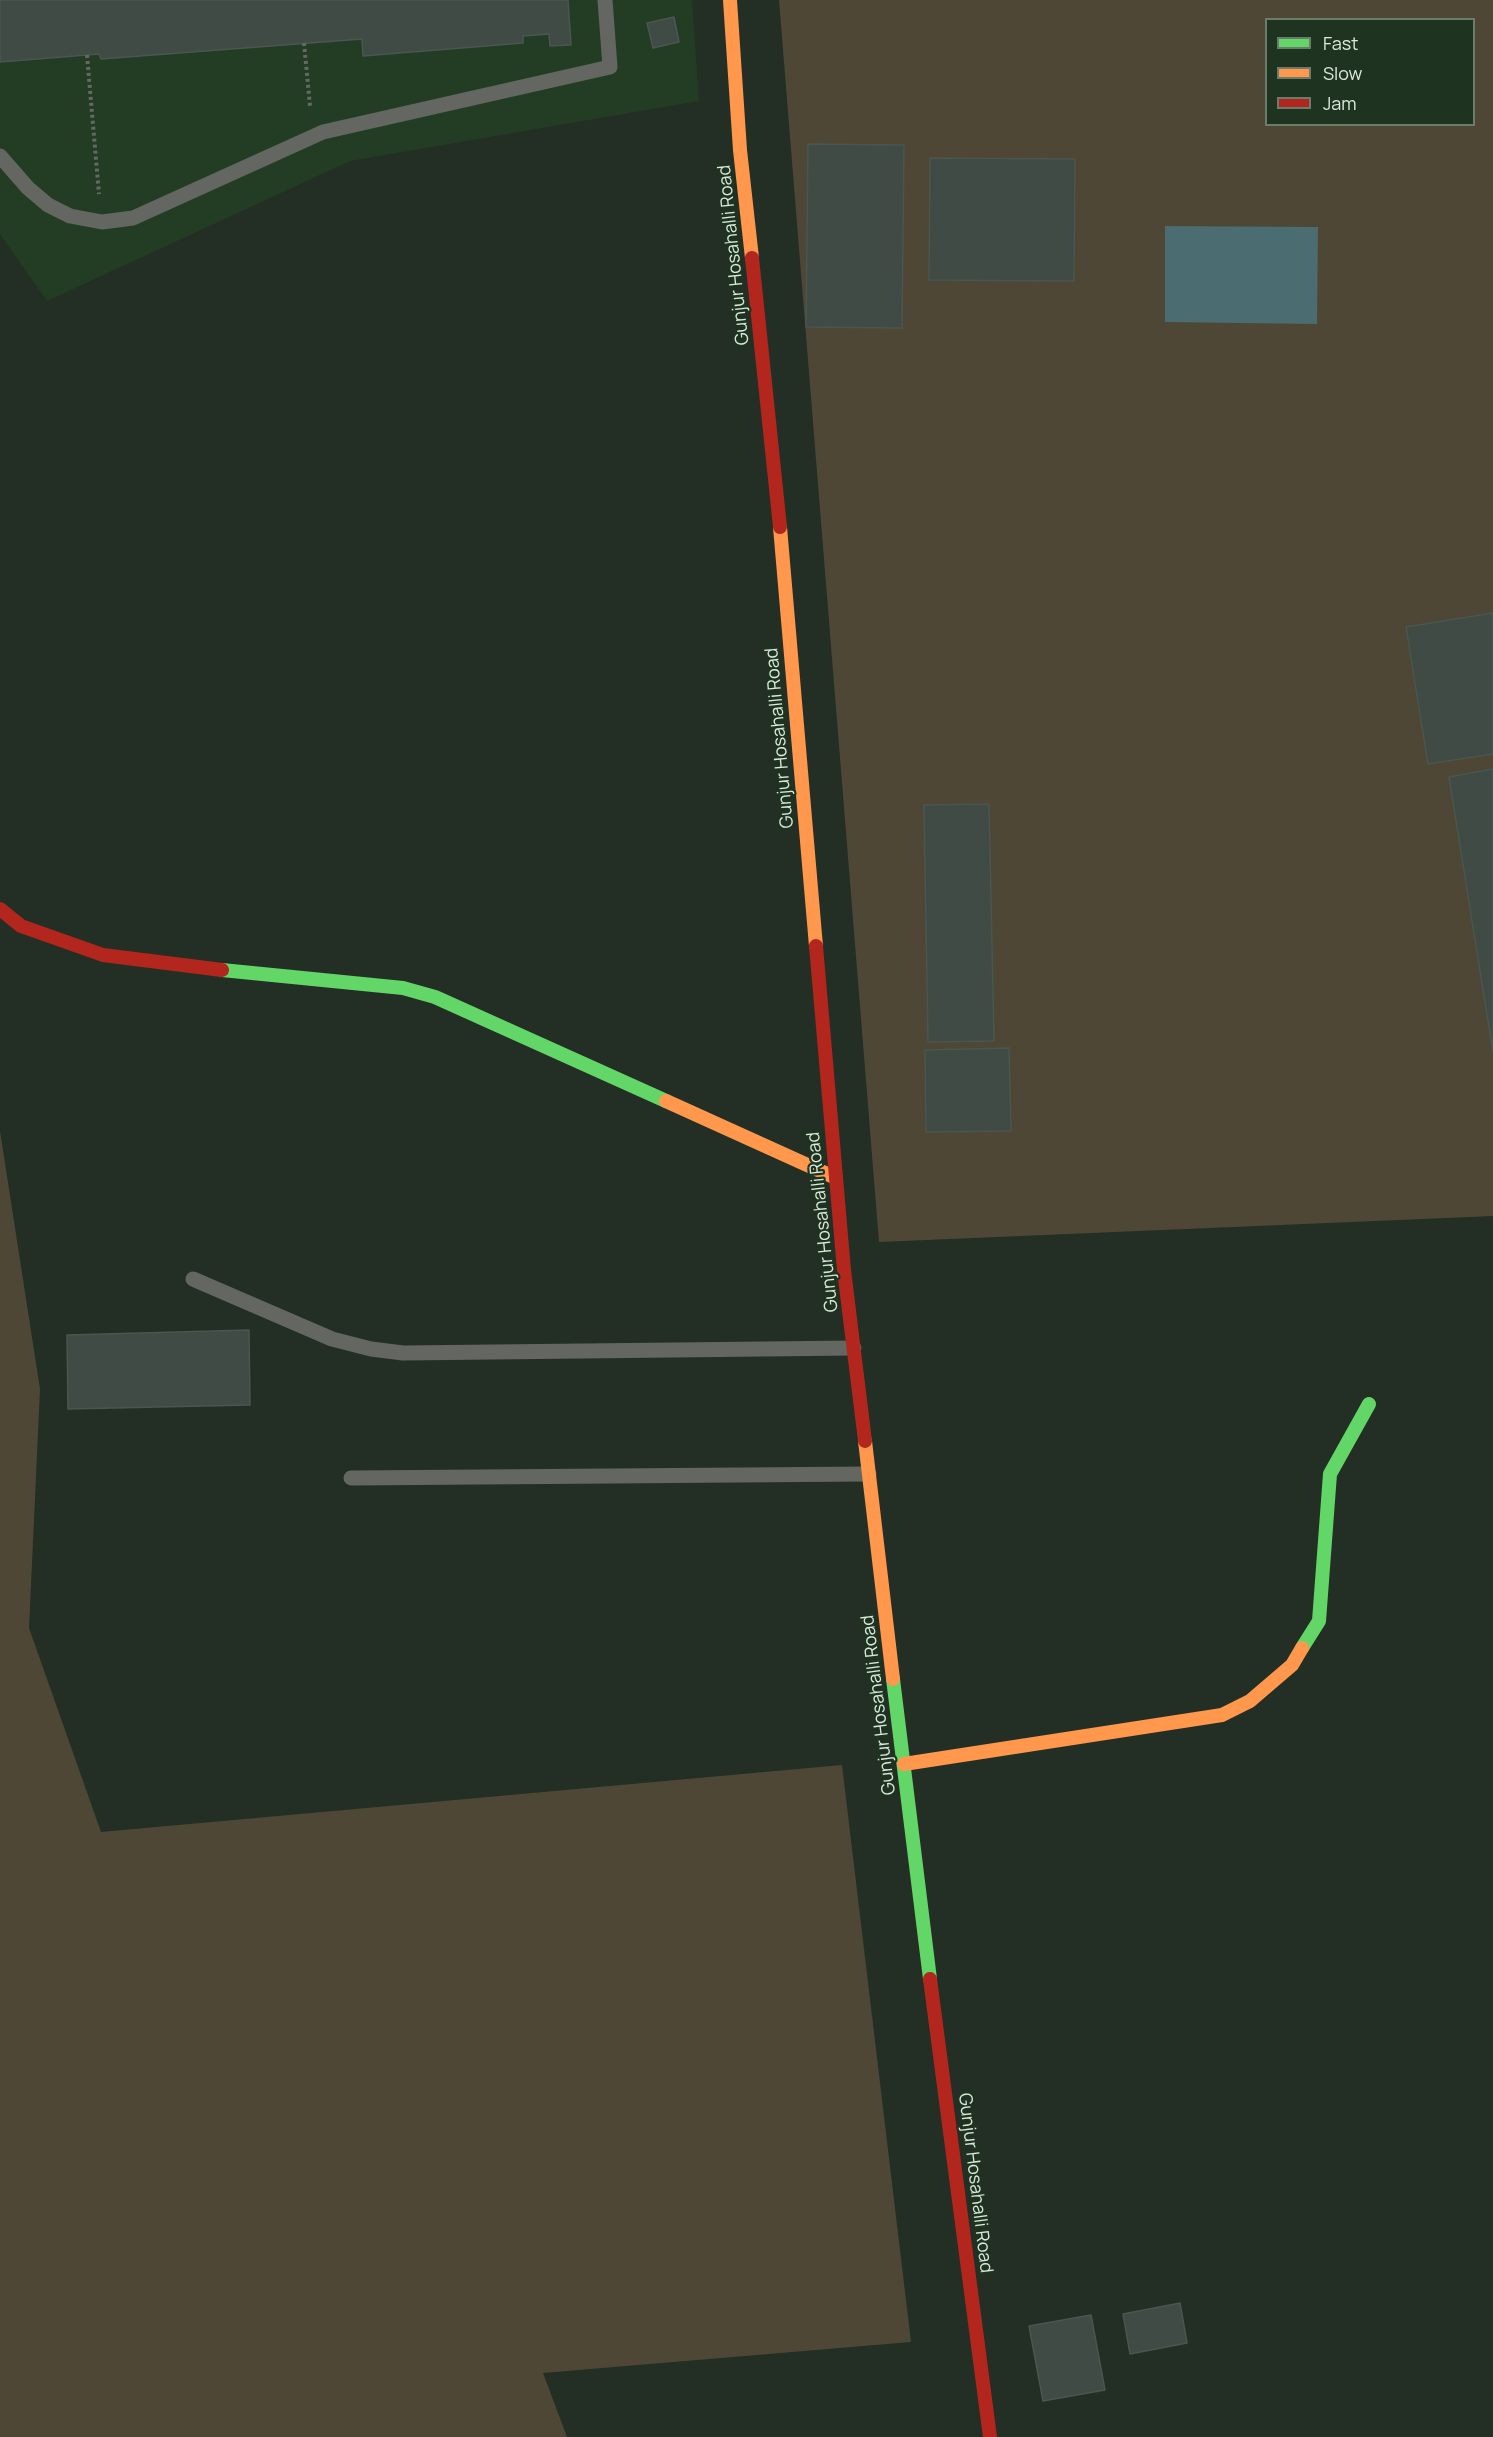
<!DOCTYPE html>
<style>
body{margin:0}
#map{position:relative;width:1493px;height:2437px;overflow:hidden;background:#232f24;font-family:Manrope,sans-serif}
canvas{display:block}
.legend{position:absolute;left:1265px;top:18px;width:210px;height:108px;box-sizing:border-box;background:#1e3420;border:2px solid #6a7c6b;margin:0;padding:8px 10px;list-style:none;font-size:18px;color:#dbe9dc}
.legend li{display:flex;align-items:center;gap:12px;height:30px}
.legend b{width:30px;border:2px solid #6a7c6b}
</style>
<div id="map">
<canvas width="1493" height="2437"></canvas>
<ul class="legend">
<li><b style="height:8px;background:#63d668"></b>Fast</li>
<li><b style="height:8px;background:#ff974d"></b>Slow</li>
<li><b style="height:8px;background:#b3261e"></b>Jam</li>
</ul>
</div>
<script>
const g = document.querySelector('canvas').getContext('2d');
g.lineJoin = 'round';
function fill(path, color) {
  g.fillStyle = color;
  g.fill(path, 'evenodd');
}
function shape(rows) {
  const path = new Path2D();
  for (const r of rows) {
    path.moveTo(r[0], r[1]);
    for (let i = 2; i < r.length; i += 2) path.lineTo(r[i], r[i + 1]);
  }
  return path;
}
function trace(path, color, width, dash) {
  g.strokeStyle = color;
  g.lineWidth = width;
  g.lineCap = dash ? 'butt' : 'round';
  g.setLineDash(dash || []);
  g.stroke(path);
}
function write(font, color, halo, rows, align = 'center') {
  g.font = font + ' Manrope,sans-serif';
  g.lineWidth = 4.5;
  g.setLineDash([]);
  g.textBaseline = 'middle';
  g.strokeStyle = halo;
  g.fillStyle = color;
  for (const [text, x, y, turn = 0] of rows) {
    g.save();
    g.translate(x, y);
    g.rotate((+turn || 0) * Math.PI / 180);
    g.textAlign = isNaN(turn) ? turn : align;
    if (halo) g.strokeText(text, 0, 0);
    g.fillText(text, 0, 0);
    g.restore();
  }
}
fill(shape([
 [0,0,692,0,699,101,350,161,47,301,0,234]
]), '#233d25');
fill(shape([
 [779,0,1493,0,1493,1216,879,1242],
 [1266,20,1474,20,1474,124,1266,124],
 [0,1131,40,1389,29,1628,101,1832,842,1765,911,2342,543,2373,567,2437,0,2437]
]), '#4e4736');
fill(shape([
 [1165,226,1318,227,1317,324,1165,322]
]), '#4b6c70');
const building = shape([
 [0,0,568,0,571,45,550,46,549,34,523,36,523,43,363,56,362,39,101,59,99,54,0,62,0,0],
 [674,17,679,42,653,48,647,23,674,17],
 [808,144,904,145,902,328,806,327,808,144],
 [930,158,1075,159,1074,281,929,280,930,158],
 [1493,613,1493,754,1428,764,1406,627,1493,613],
 [1493,769,1493,1052,1449,777,1493,769],
 [989,804,994,1041,928,1042,924,805,989,804],
 [1009,1048,1011,1131,926,1132,925,1050,1009,1048],
 [249,1330,250,1405,68,1409,67,1335,249,1330],
 [1180,2303,1187,2343,1130,2354,1123,2314,1180,2303],
 [1091,2315,1105,2390,1043,2401,1029,2326,1091,2315]
]);
fill(building, '#3f4b44');
trace(building, '#4a564f', 1.5);
trace(shape([
 [304,43,310,106],
 [87,55,99,194]
]), '#646964', 4, [3, 3]);
trace(shape([
 [0,156,28,188,48,205,70,216,102,222,133,218,323,132,610,67,605,0],
 [193,1279,332,1339,371,1349,403,1353,854,1348],
 [351,1478,869,1474]
]), '#646661', 15);
trace(shape([
 [222,970,403,988,435,997,666,1101],
 [1302,1648,1319,1621,1330,1474,1369,1404],
 [893,1679,930,1979]
]), '#63d668', 14);
trace(shape([
 [730,0,740,150,752,258],
 [780,527,816,946],
 [666,1101,836,1178],
 [865,1441,893,1679],
 [904,1764,1222,1715,1250,1701,1292,1665,1302,1648]
]), '#ff974d', 14);
trace(shape([
 [752,258,780,527],
 [0,909,21,926,103,955,222,970],
 [816,946,844,1270,865,1441],
 [930,1979,990,2437]
]), '#b3261e', 14);
write('18px', '#dbe9dc', '#1e3420', [
 ["Gunjur Hosahalli Road",734,255,-96],
 ["Gunjur Hosahalli Road",780,738,-95],
 ["Gunjur Hosahalli Road",823,1222,-96],
 ["Gunjur Hosahalli Road",879,1705,-97],
 ["Gunjur Hosahalli Road",975,2183,83]
]);
</script>
